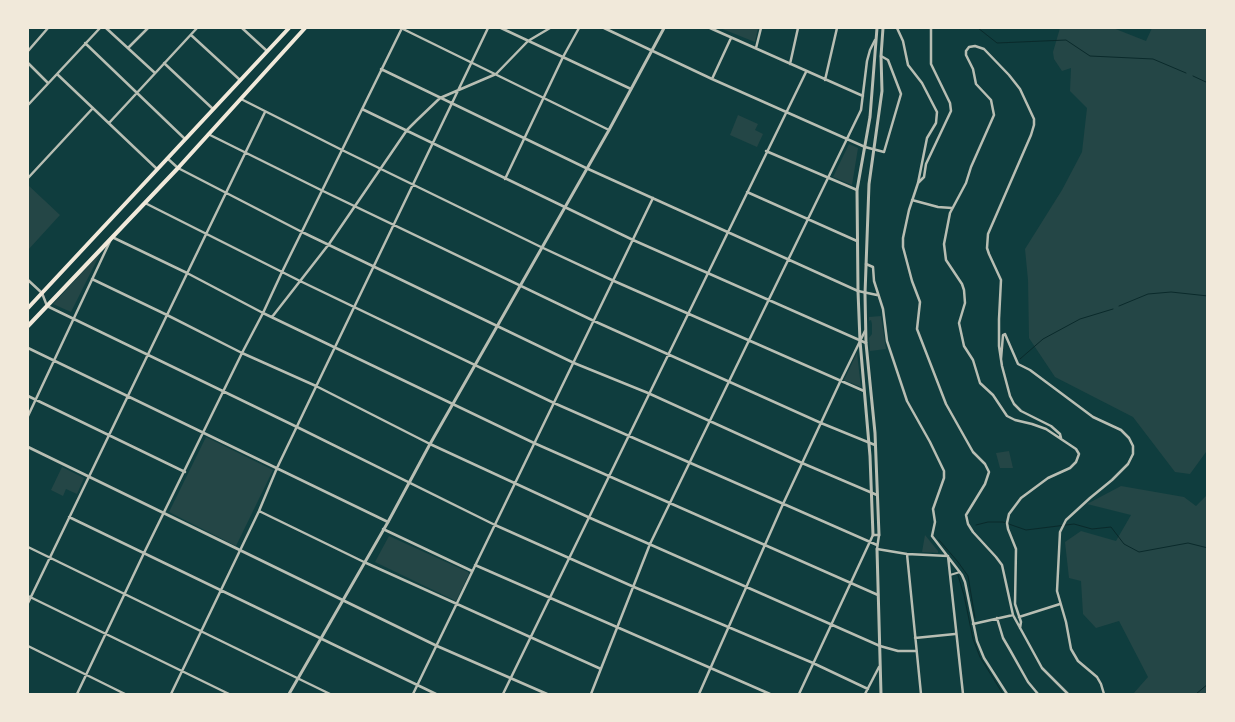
<!DOCTYPE html>
<style>
body{margin:0}
#map{position:relative;width:1235px;height:722px;overflow:hidden;background:#0f3d3e;font-family:"Asap Condensed",sans-serif}
canvas{display:block}
.frame{position:absolute;inset:0;border:29px solid #f1e9da;pointer-events:none}
</style>
<div id="map">
<canvas width="1235" height="722"></canvas>
<div class="frame"></div>
</div>
<script>
const g = document.querySelector('canvas').getContext('2d');
g.lineJoin = 'round';
function fill(path, color) {
  g.fillStyle = color;
  g.fill(path, 'evenodd');
}
function shape(rows) {
  const path = new Path2D();
  for (const r of rows) {
    path.moveTo(r[0], r[1]);
    for (let i = 2; i < r.length; i += 2) path.lineTo(r[i], r[i + 1]);
  }
  return path;
}
function trace(path, color, width, dash) {
  g.strokeStyle = color;
  g.lineWidth = width;
  g.lineCap = dash ? 'butt' : 'round';
  g.setLineDash(dash || []);
  g.stroke(path);
}
fill(shape([
 [720,28,758,28,755,42],
 [1060,28,1113,28,1146,41,1152,28,1207,28,1208,458,1206,452,1190,474,1175,472,1133,417,1055,377,1029,338,1028,280,1025,249,1062,190,1082,152,1087,108,1070,91,1071,68,1062,71,1054,59,1053,52],
 [738,115,758,124,755,130,763,134,757,147,730,135],
 [849,144,858,148,852,185,833,177],
 [28,185,60,215,28,250],
 [101,252,71,312,53,304],
 [881,316,886,349,870,351,869,338,872,334,872,324,871,320,869,321,869,317],
 [857,353,861,387,844,380],
 [206,437,273,470,236,546,169,512],
 [1009,451,1013,468,1000,468,996,453],
 [62,467,84,478,77,494,66,489,63,496,51,490],
 [1121,486,1184,497,1196,506,1207,495,1207,694,1133,694,1148,677,1119,621,1096,628,1083,614,1081,581,1069,578,1065,542,1081,531,1116,541,1131,515,1087,504],
 [925,535,938,551,938,553,922,552],
 [389,536,468,572,469,574,456,601,375,562]
]), '#244646');
trace(shape([
 [978,28,997,43,1066,40,1090,56,1153,59,1186,73],
 [1193,76,1208,83],
 [1119,306,1148,294,1171,292,1208,296],
 [1020,359,1043,339,1080,319,1113,309],
 [976,525,988,522,1003,522,1026,530,1074,524,1092,529,1111,527,1124,544,1139,552,1188,543,1208,548],
 [939,540,958,562,968,576,975,618],
 [958,575,964,595,973,639,980,657,1003,694],
 [1196,694,1208,684]
]), '#0a2a2b', 1);
trace(shape([
 [950,575,960,572]
]), '#b8beb3', 2);
trace(shape([
 [106,28,155,73],
 [242,28,267,51],
 [401,28,609,130],
 [501,28,631,89],
 [604,28,712,79,865,147,884,152,901,94,888,60,881,56],
 [710,28,863,96],
 [897,28,903,41,908,65,922,83,937,112,936,123,927,138,918,183,909,210,903,238,903,247,912,281,920,302,917,329,946,404,973,452,985,464,989,472,985,484,966,515,968,524,973,532,996,557,1002,565,1013,615,1042,668,1068,694],
 [191,35,240,80],
 [85,43,185,139],
 [128,48,148,28],
 [756,48,761,28],
 [28,51,48,28],
 [28,63,48,83],
 [164,63,213,109],
 [790,64,798,28],
 [381,69,586,168,858,291,877,295],
 [57,74,157,169],
 [712,79,731,38],
 [825,80,837,28],
 [241,99,342,150,541,247,614,281,864,391],
 [28,105,100,28],
 [362,109,633,240,866,343],
 [109,123,197,28],
 [208,134,323,191,594,321,821,423,875,445],
 [766,151,857,190],
 [167,158,178,168,302,232,574,363,648,393,802,463,877,495],
 [28,178,93,108],
 [505,179,563,57,579,28],
 [918,183,924,177,926,164,951,111,950,103,931,64,931,28],
 [747,192,857,241],
 [912,200,938,207,952,208],
 [145,203,300,281,554,403,877,545],
 [866,264,873,267,874,281,883,309,887,341,907,401,930,442,944,471,944,478,933,509,935,522,932,536,962,575,965,582,977,641,984,658,1007,694],
 [92,279,167,315,242,353,316,386,430,444,588,517,880,646,898,651,916,651],
 [28,280,42,293,47,306,297,427,495,525,634,587,813,663,868,689],
 [272,317,329,244,407,130,416,121,440,98,496,74,528,41,550,28],
 [28,348,388,522],
 [1001,359,1003,335,1005,334,1018,364,1030,370,1093,417,1121,430,1129,438,1133,446,1133,454,1128,464,1112,480,1090,498,1066,520,1060,532,1057,591,1066,622,1071,649,1078,661,1097,677,1101,684,1104,694],
 [28,396,185,472],
 [28,416,112,237,187,273,263,313,534,443,878,595],
 [259,511,364,562,601,669],
 [69,517,436,694],
 [383,529,472,571],
 [28,547,330,694],
 [907,554,921,694],
 [475,565,770,694],
 [28,596,229,694],
 [28,603,265,112],
 [1019,617,1060,604],
 [997,618,1003,638,1010,650,1028,682,1038,694],
 [973,624,1013,615],
 [1020,628,1021,622,1015,604,1016,549,1008,529,1007,523,1009,514,1021,498,1048,478,1070,468,1076,462,1079,454,1076,449,1046,429,1032,424,1015,420,1007,416,993,395,980,383,973,360,964,346,959,323,965,303,964,290,962,284,946,260,944,244,950,213,966,183,971,167,994,115,991,100,976,84,973,69,966,55,966,51,969,47,975,46,984,49,1009,75,1020,89,1034,119,1034,125,1031,135,988,234,987,248,989,254,1001,280,999,319,999,346,1002,366,1010,396,1014,404,1021,411,1051,426,1060,434,1061,438],
 [915,638,955,634],
 [28,646,125,694],
 [77,694,144,553,242,353,263,313,282,272,402,28],
 [171,694,259,511,277,468,488,28],
 [413,694,653,198],
 [503,694,806,72],
 [591,694,650,544,861,110,867,61,870,50,875,40],
 [699,694,783,504,840,382,865,331],
 [799,694,873,535,879,535,877,549,907,554,948,556,963,694],
 [865,694,879,667]
]), '#b8beb3', 2.5);
trace(shape([
 [28,447,437,646,547,694],
 [873,535,870,456,860,341,858,291,857,190,870,117,877,28],
 [879,535,875,433,866,343,865,294,869,184,882,91,881,56,883,28],
 [877,549,881,694],
 [289,694,388,522,430,444,609,130,664,28]
]), '#b8beb3', 3);
trace(shape([
 [28,308,289,28],
 [28,326,178,168,305,28]
]), '#f1e9da', 4);
</script>
